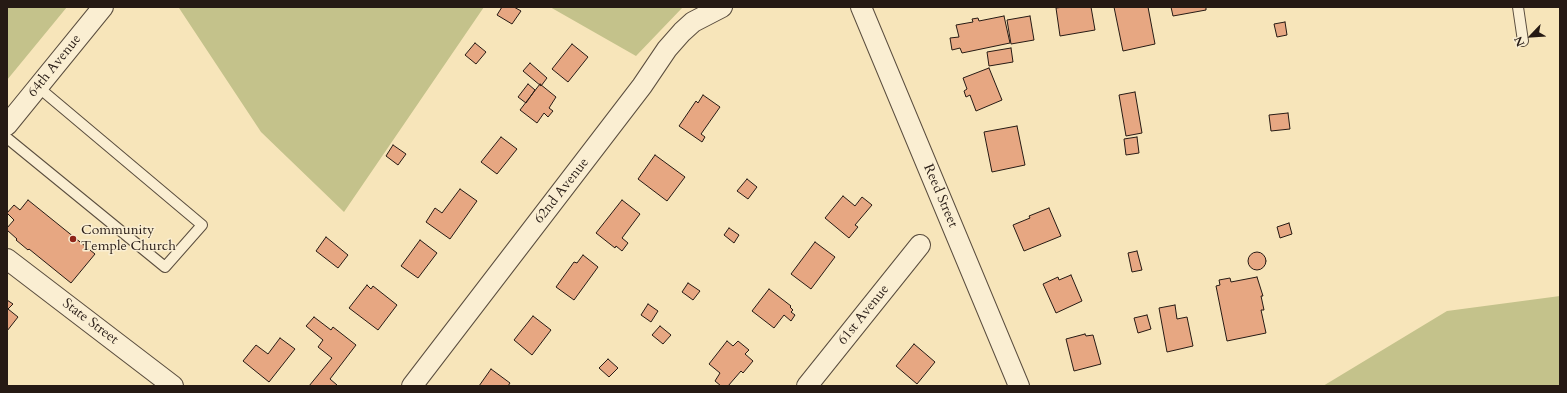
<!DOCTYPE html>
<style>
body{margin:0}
#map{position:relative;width:1567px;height:393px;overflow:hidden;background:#f7e5ba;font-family:Cardo,serif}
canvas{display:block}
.frame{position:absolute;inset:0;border:8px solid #261a14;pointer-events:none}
.north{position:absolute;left:1511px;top:16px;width:40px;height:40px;-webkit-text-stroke:3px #faeed2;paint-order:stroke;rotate:245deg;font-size:11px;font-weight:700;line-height:16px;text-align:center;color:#261a14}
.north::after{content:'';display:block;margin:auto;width:14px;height:18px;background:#261a14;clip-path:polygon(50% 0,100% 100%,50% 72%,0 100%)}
</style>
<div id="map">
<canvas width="1567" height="393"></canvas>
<div class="frame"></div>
<div class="north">N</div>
</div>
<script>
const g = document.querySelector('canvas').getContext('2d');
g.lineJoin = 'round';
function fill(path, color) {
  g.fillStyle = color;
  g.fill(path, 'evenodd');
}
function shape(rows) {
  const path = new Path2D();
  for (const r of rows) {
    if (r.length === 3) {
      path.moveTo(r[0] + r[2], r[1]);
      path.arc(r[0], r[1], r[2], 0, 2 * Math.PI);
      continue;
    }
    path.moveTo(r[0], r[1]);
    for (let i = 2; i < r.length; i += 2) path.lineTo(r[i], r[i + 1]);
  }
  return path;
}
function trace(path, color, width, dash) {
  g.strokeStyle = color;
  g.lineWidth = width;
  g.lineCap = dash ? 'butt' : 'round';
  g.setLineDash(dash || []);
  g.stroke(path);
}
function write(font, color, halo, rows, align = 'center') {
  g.font = font + ' Cardo,serif';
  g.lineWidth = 3;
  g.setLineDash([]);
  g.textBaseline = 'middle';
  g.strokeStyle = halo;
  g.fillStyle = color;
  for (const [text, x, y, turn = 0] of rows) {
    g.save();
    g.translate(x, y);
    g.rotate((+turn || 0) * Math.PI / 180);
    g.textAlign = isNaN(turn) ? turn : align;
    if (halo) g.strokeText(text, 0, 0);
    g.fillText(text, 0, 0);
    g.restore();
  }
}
fill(shape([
 [7,7,67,7,7,80],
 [177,7,484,7,344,212,261,132,179,8],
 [550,7,683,7,636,56],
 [1560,296,1560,386,1323,386,1447,311]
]), '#c4c28b');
const building = shape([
 [502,7,514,7,521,11,512,24,497,15,502,7],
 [1064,7,1091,7,1095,30,1060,36,1056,8,1064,7],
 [1114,7,1148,7,1155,44,1123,51,1114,7],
 [1171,7,1206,7,1206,10,1173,16,1171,7],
 [1004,16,1010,43,962,53,960,48,952,50,950,38,959,37,956,25,973,22,972,19,978,18,979,21,1004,16],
 [1030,16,1034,40,1011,44,1007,20,1030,16],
 [1285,22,1287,35,1277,37,1274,24,1285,22],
 [475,43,486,52,476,64,465,55,475,43],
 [572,44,588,57,568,82,552,69,572,44],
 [1011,48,1013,62,989,66,987,52,1011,48],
 [530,63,547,78,541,86,523,71,530,63],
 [989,68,1002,100,976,111,970,95,966,97,964,91,967,89,963,78,989,68],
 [528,84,535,90,526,103,518,97,528,84],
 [540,84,556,97,549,108,553,111,548,117,544,113,537,123,520,110,540,84],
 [1135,92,1142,133,1126,136,1119,95,1135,92],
 [703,95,720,107,701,134,705,137,702,142,679,126,696,101,698,103,703,95],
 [1288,113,1290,129,1271,131,1269,115,1288,113],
 [1017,126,1025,165,992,172,984,132,1017,126],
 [501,137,517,149,497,174,481,162,501,137],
 [1137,137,1139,153,1126,155,1124,139,1137,137],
 [393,145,406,154,398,165,386,156,393,145],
 [655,155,685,177,667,201,638,179,655,155],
 [747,179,757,187,748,199,737,191,747,179],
 [460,189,477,201,450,239,426,222,435,208,442,213,460,189],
 [843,196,855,206,862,197,872,205,855,225,858,227,849,238,825,218,843,196],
 [28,200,95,254,71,283,29,249,28,250,16,240,17,239,7,230,7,228,14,220,7,213,14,205,20,210,28,200],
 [622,200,640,214,622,238,628,243,622,251,616,246,615,248,596,233,622,200],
 [1049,208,1061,236,1024,251,1013,225,1030,218,1029,216,1049,208],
 [1289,223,1292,234,1280,238,1277,227,1289,223],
 [729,228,739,235,734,243,724,235,729,228],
 [326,237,348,255,338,268,316,251,326,237],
 [420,240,437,253,418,278,401,266,420,240],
 [815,242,835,257,811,289,791,274,815,242],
 [1137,251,1142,270,1132,272,1128,253,1137,251],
 [1257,261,9],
 [583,255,598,267,574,300,556,287,574,262,577,263,583,255],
 [1071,275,1082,301,1056,313,1043,284,1058,277,1059,280,1071,275],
 [1257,277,1263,296,1261,296,1264,310,1261,310,1266,333,1227,341,1216,286,1220,285,1219,280,1230,278,1231,282,1257,277],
 [688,283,700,291,693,300,682,292,688,283],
 [367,285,371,289,373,286,397,305,378,330,349,308,367,285],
 [769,289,791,306,790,307,793,310,791,312,795,315,791,321,784,315,774,328,752,311,769,289],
 [7,300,13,304,8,309,18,317,7,331,7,300],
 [648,304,658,311,651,322,641,315,648,304],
 [1175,305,1177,319,1187,317,1193,346,1167,352,1159,308,1175,305],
 [1147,315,1151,329,1138,333,1134,318,1147,315],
 [533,316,551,330,532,355,514,340,533,316],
 [314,317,331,330,333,327,356,345,330,379,337,385,336,386,309,386,332,358,318,347,323,340,306,326,314,317],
 [660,326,671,335,663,344,652,335,660,326],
 [1085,334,1086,336,1093,335,1101,364,1074,371,1066,339,1085,334],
 [280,338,295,349,269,382,243,361,256,345,268,354,280,338],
 [727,341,733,346,738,341,749,350,745,354,753,361,743,373,741,371,728,386,721,386,715,381,720,373,709,364,727,341],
 [914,344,935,362,917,384,896,366,914,344],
 [608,359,618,368,609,377,599,368,608,359],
 [491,369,510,383,508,386,479,386,491,369]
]);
fill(building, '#e7a782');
trace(building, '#261a14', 1);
const service = shape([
 [1518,7,1523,41],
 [7,138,165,267,202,225,38,87]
]);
const minor = shape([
 [861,7,1019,386],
 [7,125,103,7],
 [7,259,173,386],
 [412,386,642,86,667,49,682,32,693,22,722,7],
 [807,386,920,245]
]);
trace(service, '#5a4d3e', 12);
trace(minor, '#5a4d3e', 22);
trace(service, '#faeed2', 10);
trace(minor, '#faeed2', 20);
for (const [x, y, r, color] of [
 [73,239,4,"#8f2418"]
]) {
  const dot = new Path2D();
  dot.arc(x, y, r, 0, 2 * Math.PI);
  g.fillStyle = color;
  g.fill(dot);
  trace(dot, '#faeed2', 1.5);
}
write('14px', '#261a14', '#faeed2', [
 ["64th Avenue",55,66,-51],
 ["62nd Avenue",562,191,-52],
 ["Reed Street",940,196,67],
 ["61st Avenue",864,315,-51],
 ["State Street",90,322,37]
]);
write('14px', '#261a14', '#faeed2', [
 ["Community",81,231],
 ["Temple Church",81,247]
], 'left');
</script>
